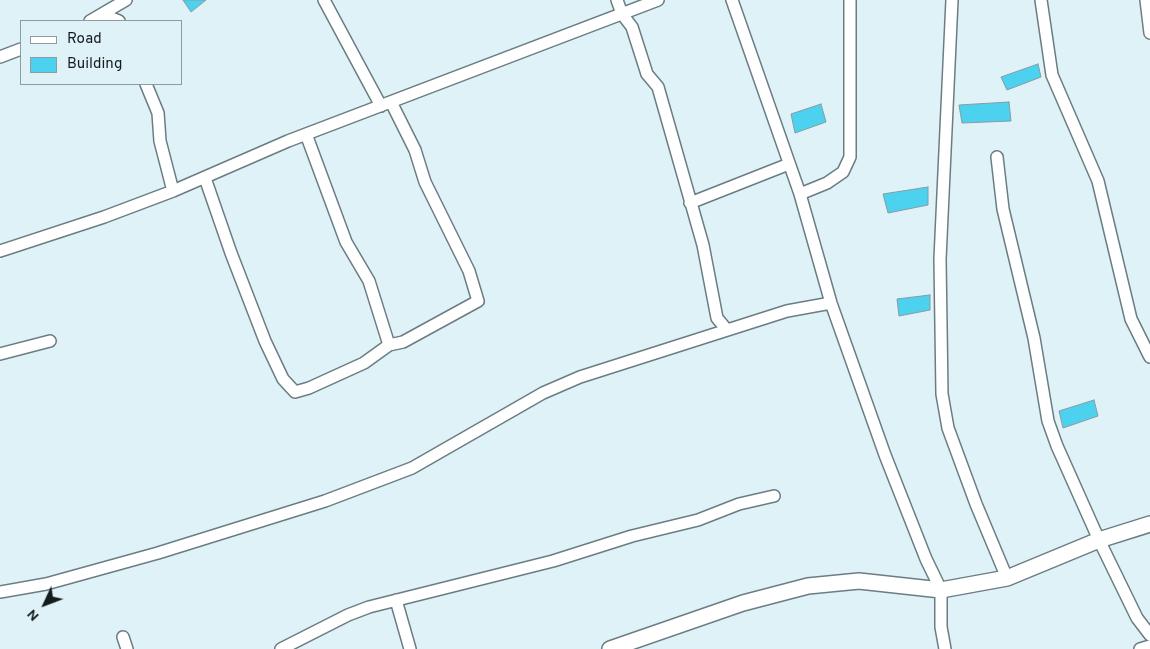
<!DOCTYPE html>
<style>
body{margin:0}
#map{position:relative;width:1150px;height:649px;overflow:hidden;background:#def2f7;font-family:Overpass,sans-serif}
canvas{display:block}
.legend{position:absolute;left:20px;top:20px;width:162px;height:65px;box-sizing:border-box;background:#def2f7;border:1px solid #8d9c9f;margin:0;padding:6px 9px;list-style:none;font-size:15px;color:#141b1c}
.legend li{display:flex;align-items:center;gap:10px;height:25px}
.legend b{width:25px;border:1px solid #8d9c9f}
.north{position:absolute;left:20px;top:579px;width:50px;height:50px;-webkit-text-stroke:4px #def2f7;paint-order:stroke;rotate:227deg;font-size:14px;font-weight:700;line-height:20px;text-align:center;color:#141b1c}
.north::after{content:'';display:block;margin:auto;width:18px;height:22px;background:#141b1c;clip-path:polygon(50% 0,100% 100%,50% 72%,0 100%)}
</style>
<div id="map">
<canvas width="1150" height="649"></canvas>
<ul class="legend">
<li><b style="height:6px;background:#fff"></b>Road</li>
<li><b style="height:14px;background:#4cd2ef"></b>Building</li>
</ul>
<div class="north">N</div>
</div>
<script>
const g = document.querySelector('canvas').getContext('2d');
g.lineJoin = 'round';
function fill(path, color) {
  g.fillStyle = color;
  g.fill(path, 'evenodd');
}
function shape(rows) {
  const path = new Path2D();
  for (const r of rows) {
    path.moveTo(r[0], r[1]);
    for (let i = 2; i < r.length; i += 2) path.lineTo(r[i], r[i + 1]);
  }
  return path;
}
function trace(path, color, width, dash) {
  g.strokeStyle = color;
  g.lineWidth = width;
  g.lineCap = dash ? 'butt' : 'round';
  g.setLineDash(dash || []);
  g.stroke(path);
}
const building = shape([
 [183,0,206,0,191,12,183,0],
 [1038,64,1041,77,1007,90,1001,77,1038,64],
 [1009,102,1011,121,962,123,959,105,1009,102],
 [821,104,826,122,795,133,791,114,821,104],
 [928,187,928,205,888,213,883,194,928,187],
 [930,295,930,310,899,316,897,299,930,295],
 [1094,400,1098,416,1063,428,1059,411,1094,400]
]);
fill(building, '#4cd2ef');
trace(building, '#889ba0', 1);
const street = shape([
 [324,0,381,106],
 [617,0,622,14,632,27,647,74,658,87,703,245,717,318,727,330],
 [732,0,800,194,831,303,885,455,926,559,941,590,941,627,945,649],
 [952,0,940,259,942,394,948,428,976,504,1007,578],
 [1041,0,1052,75,1098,181,1131,319,1150,357],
 [1146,0,1150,33],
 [102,14,119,21],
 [90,21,126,0],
 [0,57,21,49],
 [146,84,158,113,160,141,173,191],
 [997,157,1003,209,1034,338,1048,421,1057,446,1099,540,1137,618,1150,635],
 [205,178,231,253,265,341,283,379,295,392,309,388,364,363,389,345,369,281,346,242,306,134],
 [800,194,827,183,843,172,850,157,850,0],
 [690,203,789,164],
 [0,251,104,217,173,191,288,141,658,0],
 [389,345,403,342,478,301,469,271,425,182,415,150,391,102],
 [0,354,50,341],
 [0,592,46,584,158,553,325,501,412,468,543,393,580,377,787,311,831,303],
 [396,600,410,649],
 [123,637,127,649],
 [281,649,348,615,369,607,553,561,632,536,698,520,739,504,774,496],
 [1140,649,1150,646]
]);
const secondary = shape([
 [610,649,743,603,808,586,859,581,941,590,1007,578,1099,540,1150,524]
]);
trace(street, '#6b7d82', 14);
trace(secondary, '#6b7d82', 18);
trace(street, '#fff', 11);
trace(secondary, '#fff', 15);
</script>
